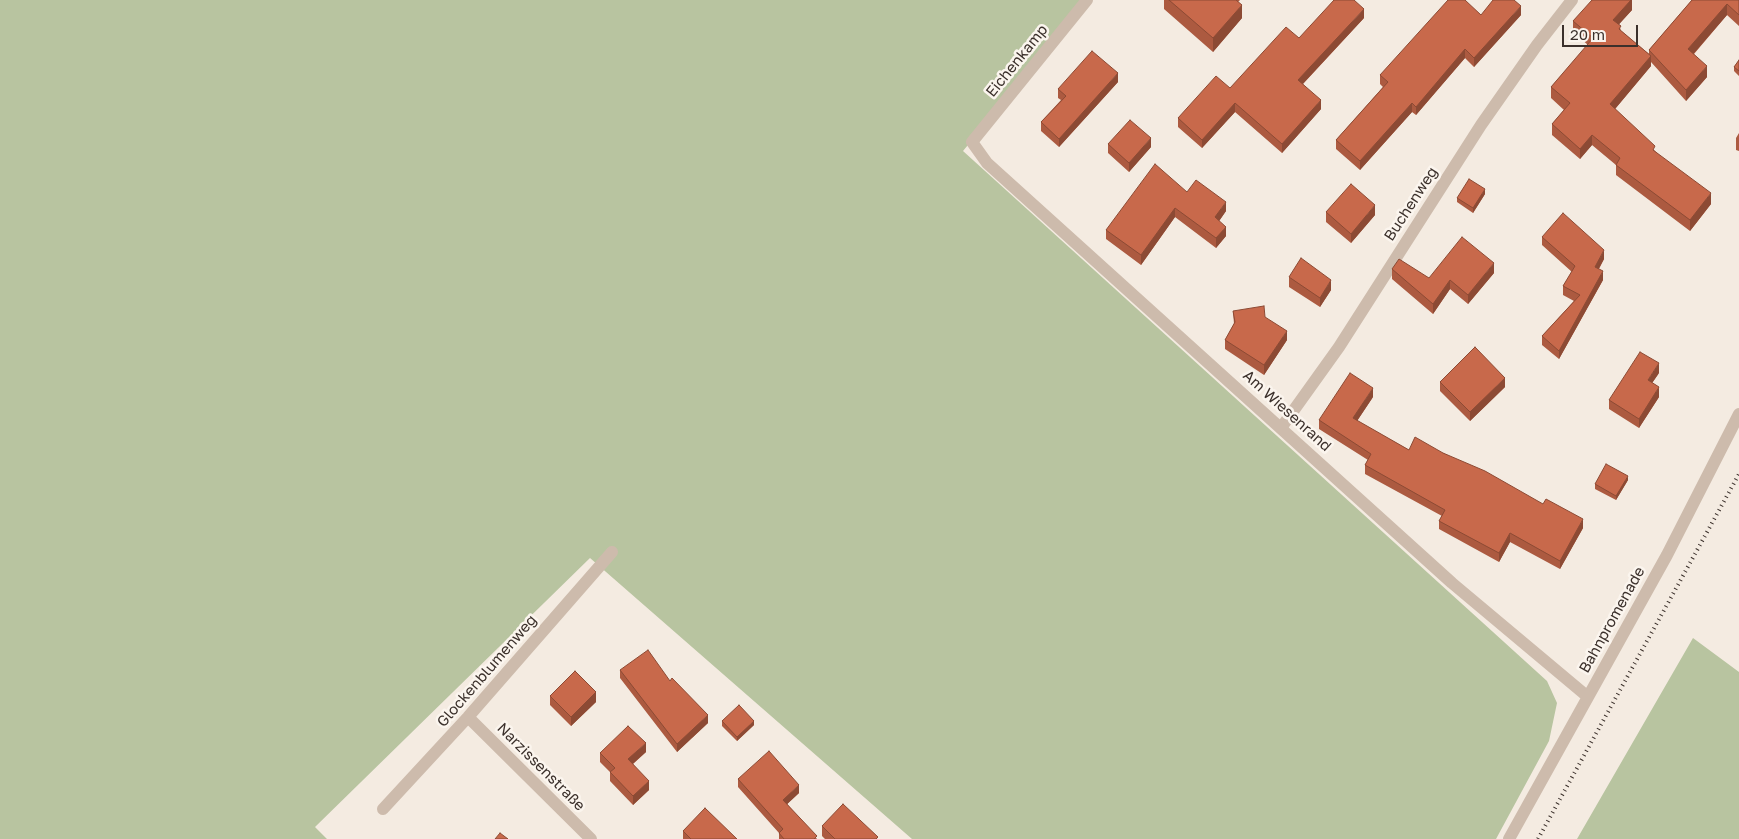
<!DOCTYPE html>
<meta charset="utf-8">
<style>
body{margin:0}
#map{position:relative;width:1739px;height:839px;overflow:hidden;background:#f4ebe1;font-family:"Golos Text",sans-serif}
canvas{display:block}
.scale{position:absolute;left:1562px;top:25px;width:76px;height:22px;box-sizing:border-box;border:2px solid #3b302b;border-top:0;padding-left:6px;font-size:15px;line-height:18px;white-space:nowrap;color:#3b302b;-webkit-text-stroke:4px #fbf5ee;paint-order:stroke}
</style>
<div id="map">
<canvas width="1739" height="839"></canvas>
<div class="scale">20 m</div>
</div>
<script>
const g = document.querySelector('canvas').getContext('2d');
g.lineJoin = 'round';
function fill(path, color) {
  g.fillStyle = color;
  g.fill(path, 'evenodd');
}
function shape(rows) {
  const path = new Path2D();
  for (const r of rows) {
    path.moveTo(r[0], r[1]);
    for (let i = 2; i < r.length; i += 2) path.lineTo(r[i], r[i + 1]);
  }
  return path;
}
function trace(path, color, width, dash) {
  g.strokeStyle = color;
  g.lineWidth = width;
  g.lineCap = dash ? 'butt' : 'round';
  g.setLineDash(dash || []);
  g.stroke(path);
}
function write(font, color, halo, rows, align = 'center') {
  g.font = font + ' "Golos Text",sans-serif';
  g.lineWidth = 5;
  g.setLineDash([]);
  g.textBaseline = 'middle';
  g.strokeStyle = halo;
  g.fillStyle = color;
  for (const [text, x, y, turn = 0] of rows) {
    g.save();
    g.translate(x, y);
    g.rotate((+turn || 0) * Math.PI / 180);
    g.textAlign = isNaN(turn) ? turn : align;
    if (halo) g.strokeText(text, 0, 0);
    g.fillText(text, 0, 0);
    g.restore();
  }
}
fill(shape([
 [0,0,1087,0,963,151,1547,681,1557,703,1549,741,1496,839,912,839,590,558,315,827,327,839,0,839],
 [1693,638,1739,672,1739,839,1577,839]
]), '#b8c4a0');
trace(shape([
 [1087,0,972,142,987,163,1452,583,1588,697],
 [1281,428,1339,347,1481,125,1537,45,1572,0],
 [468,717,591,839],
 [383,809,468,717,612,552],
 [1509,839,1667,555,1739,414]
]), '#cdbbac', 12);
trace(shape([
 [1538,839,1739,474]
]), '#3b302b', 4, [1, 4]);
fill(shape([
 [1164,0,1240,0,1238,2,1242,18,1213,52,1164,9],
 [1632,0,1632,10,1619,24,1621,31,1649,54,1649,50,1692,0,1739,0,1739,26,1727,15,1694,54,1707,77,1686,101,1651,62,1651,66,1615,109,1655,151,1711,204,1690,231,1616,175,1616,165,1592,145,1580,159,1552,135,1552,124,1564,110,1551,98,1551,87,1588,45,1573,32,1573,21],
 [1481,15,1521,15,1474,67,1465,58,1416,115,1412,112,1360,170,1336,149,1336,140,1383,87,1380,84,1380,75],
 [1364,18,1303,84,1321,109,1282,153,1235,112,1202,148,1178,127,1178,118,1230,88,1299,38],
 [1739,60,1739,76,1734,71,1734,67],
 [1118,82,1059,147,1041,131,1041,122,1061,100,1058,98,1058,89],
 [1739,133,1739,151,1736,150,1736,138],
 [1108,144,1151,147,1129,172,1108,153],
 [1187,192,1226,211,1219,221,1226,236,1216,248,1175,217,1141,265,1106,239,1106,230],
 [1485,194,1473,213,1457,202,1457,198],
 [1326,212,1375,215,1351,243,1326,222],
 [1542,237,1604,259,1599,269,1603,280,1559,359,1542,345,1542,336,1574,301,1563,295,1563,286,1572,272,1542,245],
 [1392,269,1429,278,1494,273,1468,304,1450,289,1433,314,1392,279],
 [1289,277,1331,290,1320,307,1289,287],
 [1233,311,1287,340,1264,375,1225,349,1225,340,1234,324],
 [1659,373,1652,383,1659,397,1639,428,1609,409,1609,400],
 [1440,382,1505,387,1470,421,1440,391],
 [1373,397,1357,421,1409,450,1443,453,1583,528,1560,569,1510,542,1499,562,1439,529,1439,521,1442,516,1365,474,1365,465,1368,460,1319,429,1319,420],
 [1628,480,1616,500,1595,489,1595,484],
 [620,670,708,723,677,752,620,678],
 [550,696,596,702,571,726,550,705],
 [722,721,754,725,737,741,722,726],
 [646,752,633,764,649,790,633,805,610,781,610,772,600,762,600,753],
 [738,779,799,793,787,804,817,839,779,839,779,833,738,787],
 [822,826,878,839,825,839,822,836],
 [683,831,737,839,683,839]
]), '#ac5a40');
fill(shape([
 [1631,0,1632,0,1632,10,1613,31,1613,20],
 [1727,4,1727,15,1688,60,1688,49],
 [1242,5,1242,18,1213,52,1213,38],
 [1521,6,1521,15,1474,67,1474,58],
 [1364,9,1364,18,1298,89,1298,80],
 [1465,49,1465,58,1416,115,1416,107],
 [1651,56,1651,66,1610,115,1610,104],
 [1707,66,1707,77,1686,101,1686,90],
 [1118,73,1118,82,1059,147,1059,139],
 [1321,100,1321,109,1282,153,1282,144],
 [1235,103,1235,112,1202,148,1202,140],
 [1412,103,1412,112,1360,170,1360,161],
 [1592,135,1592,145,1580,159,1580,149],
 [1151,138,1151,147,1129,172,1129,163],
 [1485,189,1485,194,1473,213,1473,208],
 [1711,193,1711,204,1690,231,1690,220],
 [1226,202,1226,211,1215,227,1215,217],
 [1375,205,1375,215,1351,243,1351,234],
 [1175,208,1175,217,1141,265,1141,255],
 [1226,227,1226,236,1216,248,1216,238],
 [1604,250,1604,259,1595,275,1595,267],
 [1494,263,1494,273,1468,304,1468,295],
 [1603,271,1603,280,1559,359,1559,351],
 [1331,280,1331,290,1320,307,1320,298],
 [1450,280,1450,289,1433,314,1433,304],
 [1287,331,1287,340,1264,375,1264,365],
 [1659,363,1659,373,1648,389,1648,380],
 [1505,378,1505,387,1470,421,1470,412],
 [1659,387,1659,397,1639,428,1639,419],
 [1373,388,1373,397,1353,427,1353,418],
 [1628,476,1628,480,1616,500,1616,496],
 [1583,519,1583,528,1560,569,1560,561],
 [1510,533,1510,542,1499,562,1499,553],
 [596,692,596,702,571,726,571,717],
 [708,715,708,723,677,752,677,744],
 [754,721,754,725,737,741,737,737],
 [646,743,646,752,628,768,628,759],
 [649,781,649,790,633,805,633,796],
 [799,785,799,793,783,808,783,800]
]), '#8c4a34');
const building = shape([
 [1169,0,1236,0,1242,5,1213,38,1169,0],
 [1334,0,1354,0,1364,9,1298,80,1321,100,1282,144,1235,103,1202,140,1178,118,1216,76,1230,88,1286,27,1299,38,1334,0],
 [1448,0,1465,0,1481,15,1493,0,1514,0,1521,6,1474,58,1465,49,1416,107,1412,103,1360,161,1336,140,1388,82,1380,75,1448,0],
 [1592,0,1631,0,1613,20,1621,26,1619,29,1651,56,1610,104,1655,146,1653,150,1711,193,1690,220,1616,165,1620,158,1592,135,1580,149,1552,124,1570,103,1551,87,1593,38,1573,21,1592,0],
 [1692,0,1739,0,1739,15,1727,4,1688,49,1707,66,1686,90,1649,50,1692,0],
 [1092,51,1118,73,1059,139,1041,122,1066,96,1058,89,1092,51],
 [1739,60,1739,71,1734,67,1739,60],
 [1130,120,1151,138,1129,163,1108,144,1130,120],
 [1155,164,1187,192,1196,180,1226,202,1215,217,1226,227,1216,238,1175,208,1141,255,1106,230,1155,164],
 [1469,179,1485,189,1473,208,1457,198,1469,179],
 [1351,184,1375,205,1351,234,1326,212,1351,184],
 [1563,213,1604,250,1595,267,1603,271,1559,351,1542,336,1580,295,1563,286,1575,266,1542,237,1563,213],
 [1462,237,1494,263,1468,295,1450,280,1433,304,1392,269,1399,259,1429,278,1462,237],
 [1301,258,1331,280,1320,298,1289,277,1301,258],
 [1264,306,1265,317,1287,331,1264,365,1225,340,1235,322,1233,311,1264,306],
 [1475,347,1505,378,1470,412,1440,382,1475,347],
 [1640,352,1659,363,1648,380,1659,387,1639,419,1609,400,1640,352],
 [1350,373,1373,388,1353,418,1409,450,1415,437,1443,453,1485,471,1543,504,1546,499,1583,519,1560,561,1510,533,1499,553,1439,521,1445,510,1365,465,1371,454,1319,420,1350,373],
 [1606,464,1628,476,1616,496,1595,484,1606,464],
 [648,650,670,681,672,678,708,715,677,744,620,670,648,650],
 [575,671,596,692,571,717,550,696,575,671],
 [739,705,754,721,737,737,722,721,739,705],
 [628,726,646,743,628,759,649,781,633,796,610,772,615,768,600,753,628,726],
 [769,751,799,785,783,800,817,836,814,839,784,839,779,833,783,829,738,779,769,751],
 [843,804,878,837,876,839,835,839,822,826,843,804],
 [705,808,737,839,691,839,683,831,705,808],
 [500,833,508,839,495,839,500,833]
]);
fill(building, '#c8694b');
trace(building, '#8c4a34', 1);
write('15px', '#3b302b', '#fbf5ee', [
 ["Eichenkamp",1017,61,-51],
 ["Buchenweg",1411,204,-57],
 ["Am Wiesenrand",1287,411,42],
 ["Bahnpromenade",1612,620,-61],
 ["Glockenblumenweg",487,671,-49],
 ["Narzissenstraße",541,767,45]
]);
</script>
